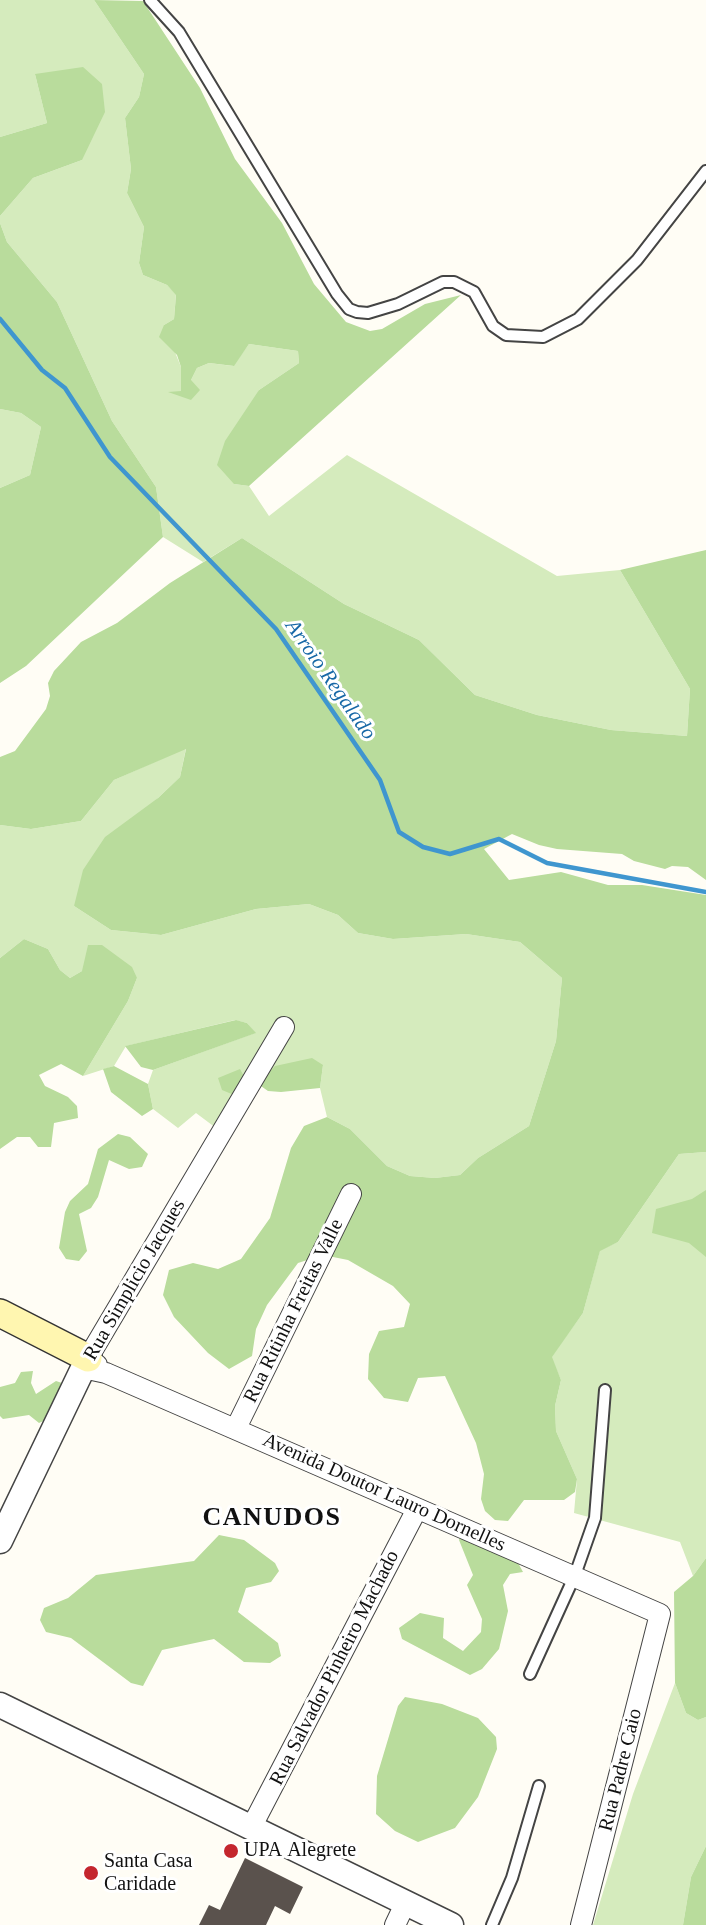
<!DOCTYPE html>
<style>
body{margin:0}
canvas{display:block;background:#fffdf5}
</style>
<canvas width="706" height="1925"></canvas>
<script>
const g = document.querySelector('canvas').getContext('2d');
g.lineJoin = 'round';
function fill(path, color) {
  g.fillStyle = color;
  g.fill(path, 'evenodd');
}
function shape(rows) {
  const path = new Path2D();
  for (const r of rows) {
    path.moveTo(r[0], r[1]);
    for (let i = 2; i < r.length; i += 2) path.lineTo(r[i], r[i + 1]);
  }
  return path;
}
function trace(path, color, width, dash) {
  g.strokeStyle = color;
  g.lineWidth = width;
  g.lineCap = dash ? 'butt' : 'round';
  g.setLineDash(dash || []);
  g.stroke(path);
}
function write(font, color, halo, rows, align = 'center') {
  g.font = font + ' "Times New Roman",serif';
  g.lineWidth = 6;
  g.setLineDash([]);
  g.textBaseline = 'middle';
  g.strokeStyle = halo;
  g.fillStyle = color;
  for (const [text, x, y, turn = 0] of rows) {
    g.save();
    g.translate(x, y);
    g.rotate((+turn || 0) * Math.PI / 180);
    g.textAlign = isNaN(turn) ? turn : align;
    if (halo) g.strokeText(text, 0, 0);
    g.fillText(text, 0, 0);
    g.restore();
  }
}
fill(shape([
 [0,0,94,0,144,74,139,97,125,118,131,169,127,193,144,227,139,263,143,275,167,285,176,294,174,319,164,325,181,367,181,392,171,392,191,399,191,380,197,368,209,363,233,366,249,344,298,351,299,363,259,390,234,484,249,486,269,516,347,455,557,576,620,570,690,689,687,736,611,730,537,715,475,695,419,640,344,604,242,538,203,562,163,537,156,487,112,421,57,302,7,242,0,223,0,216,33,178,82,160,35,74,47,123,0,137],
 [0,409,21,413,41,427,30,475,0,488],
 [186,748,180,777,158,798,74,906,111,930,161,935,256,909,309,904,338,915,358,933,393,939,466,934,520,942,562,978,556,1041,529,1126,478,1158,460,1175,435,1178,410,1176,387,1166,350,1129,327,1117,320,1088,323,1065,258,1084,234,1095,216,1128,196,1113,178,1128,153,1109,148,1084,153,1070,255,1033,247,1023,235,1020,126,1046,114,1066,83,1076,128,1001,137,978,82,971,70,978,60,970,48,949,24,939,0,958,0,825,31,829,81,821,114,780],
 [706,1152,706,1558,693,1576,680,1542,574,1513,577,1479,556,1431,555,1406,561,1380,551,1357,583,1313,600,1250,618,1242,679,1154],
 [675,1683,686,1713,698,1720,706,1717,706,1846,691,1877,683,1925,593,1925,633,1794]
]), '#d5ebbd');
fill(shape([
 [94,0,143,1,200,88,235,159,282,223,314,284,346,322,370,331,382,329,425,304,461,295,249,486,234,484,217,465,225,441,259,390,299,363,298,351,249,344,234,366,209,363,197,368,191,380,200,390,191,400,168,392,181,391,181,367,177,355,159,337,164,325,174,319,176,295,167,285,143,275,139,263,144,227,127,193,131,169,125,118,139,97,144,74],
 [83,67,102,84,105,112,82,160,33,178,0,216,0,137,47,123,35,74],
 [0,223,7,242,57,302,112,421,156,487,163,537,26,666,0,683,0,488,30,475,41,427,21,413,0,409],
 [242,538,344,604,419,640,475,695,537,715,611,730,687,736,690,689,620,570,706,550,706,880,688,867,672,866,665,869,634,861,622,854,557,849,539,845,512,834,484,849,509,880,561,872,608,885,642,885,706,895,706,1152,679,1154,618,1242,600,1251,583,1313,552,1357,561,1380,555,1406,556,1431,577,1479,575,1492,564,1500,524,1500,508,1521,495,1520,485,1511,481,1499,484,1474,476,1443,445,1376,418,1378,408,1402,384,1398,368,1379,369,1354,379,1331,404,1327,410,1304,393,1286,348,1260,323,1255,298,1263,267,1305,256,1329,252,1356,229,1369,208,1353,174,1317,163,1295,169,1270,193,1263,218,1269,241,1259,270,1218,291,1148,304,1126,327,1117,350,1129,387,1166,410,1176,435,1178,460,1175,478,1158,529,1126,556,1041,562,978,520,942,466,934,393,939,358,933,338,915,309,904,256,909,161,935,111,930,74,906,83,870,105,837,158,798,180,777,186,749,114,780,81,821,31,829,0,825,0,757,15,751,46,709,50,696,48,683,54,671,81,642,117,623,170,583],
 [24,939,48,949,60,970,70,978,82,971,88,945,102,945,132,967,137,978,128,1001,83,1076,61,1064,39,1075,45,1086,68,1097,77,1106,78,1118,54,1123,51,1147,38,1147,30,1137,17,1137,0,1149,0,958],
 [236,1020,247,1023,256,1033,153,1070,141,1067,125,1046],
 [312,1058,323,1065,320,1088,281,1092,268,1091,258,1084,275,1066],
 [114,1066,148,1084,153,1109,142,1116,111,1092,103,1069],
 [240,1069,248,1084,234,1095,222,1090,218,1078],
 [118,1134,130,1137,148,1154,142,1167,129,1169,109,1160,98,1197,91,1208,79,1214,87,1251,79,1261,66,1259,59,1248,65,1212,70,1201,88,1184,98,1149],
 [706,1190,706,1257,689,1243,652,1233,656,1209,692,1199],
 [33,1371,31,1383,36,1394,56,1381,68,1385,50,1418,39,1423,29,1415,3,1419,0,1416,0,1387,15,1383,21,1372],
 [463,1529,517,1561,523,1572,510,1574,503,1585,508,1611,499,1649,482,1669,470,1675,402,1639,399,1628,420,1613,444,1618,443,1638,463,1651,481,1632,482,1619,467,1585,473,1575,459,1540],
 [219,1535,244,1540,275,1563,279,1571,271,1582,246,1588,238,1612,278,1643,281,1656,270,1663,244,1662,214,1639,162,1650,143,1686,131,1683,71,1638,46,1632,40,1620,44,1608,68,1598,96,1575,194,1561],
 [706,1558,706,1717,698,1720,686,1713,675,1683,674,1592,693,1576],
 [405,1697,442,1704,478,1718,496,1737,497,1749,478,1797,455,1828,418,1842,395,1831,376,1814,377,1776,398,1706],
 [706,1846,706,1925,683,1925,691,1877]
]), '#b9dc9c');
trace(shape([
 [0,319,42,370,65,388,110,457,276,629,380,780,399,832,423,847,450,854,499,839,547,863,706,892]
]), '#3f96cf', 4.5);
fill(shape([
 [245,1858,303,1887,290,1914,275,1906,266,1925,199,1925,209,1905,220,1910]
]), '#5a524d');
const service = shape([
 [150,0,179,32,337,294,349,309,357,312,368,313,398,304,443,282,454,282,474,292,493,326,506,335,543,337,578,319,637,260,706,171],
 [530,1674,575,1575,595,1518,605,1390],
 [492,1925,512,1878,539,1786]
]);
const minor = shape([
 [97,1365,88,1358,284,1027],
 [83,1368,106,1373,660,1614,581,1925],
 [236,1428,351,1194],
 [252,1826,417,1509],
 [395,1925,405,1904]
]);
const tertiary = shape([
 [0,1541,88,1358],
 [0,1705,451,1925]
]);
const secondary = shape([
 [0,1313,88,1358]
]);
trace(service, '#444', 14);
trace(minor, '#444', 22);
trace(tertiary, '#444', 27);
trace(secondary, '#333', 30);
trace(service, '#fff', 10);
trace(minor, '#fff', 20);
trace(tertiary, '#fff', 24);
trace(secondary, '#fff6b0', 27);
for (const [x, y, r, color] of [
 [231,1851,8,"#c4262e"],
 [91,1873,8,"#c4262e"]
]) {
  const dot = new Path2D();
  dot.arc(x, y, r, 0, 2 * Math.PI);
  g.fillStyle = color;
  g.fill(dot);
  trace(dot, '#fff', 2);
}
write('20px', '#111', '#fff', [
 ["Rua Simplicio Jacques",135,1280,-60],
 ["Rua Ritinha Freitas Valle",294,1311,-64],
 ["Avenida Doutor Lauro Dornelles",384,1493,24],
 ["Rua Salvador Pinheiro Machado",335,1668,-63],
 ["Rua Padre Caio",621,1770,-76]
]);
write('20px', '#111', '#fff', [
 ["UPA Alegrete",244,1851],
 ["Santa Casa",104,1862],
 ["Caridade",104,1885]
], 'left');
write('italic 21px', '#1768a6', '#fff', [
 ["Arroio Regalado",330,680,55]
]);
g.letterSpacing = '1.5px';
write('bold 26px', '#111', '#fff', [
 ["CANUDOS",272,1518]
]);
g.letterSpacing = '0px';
</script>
